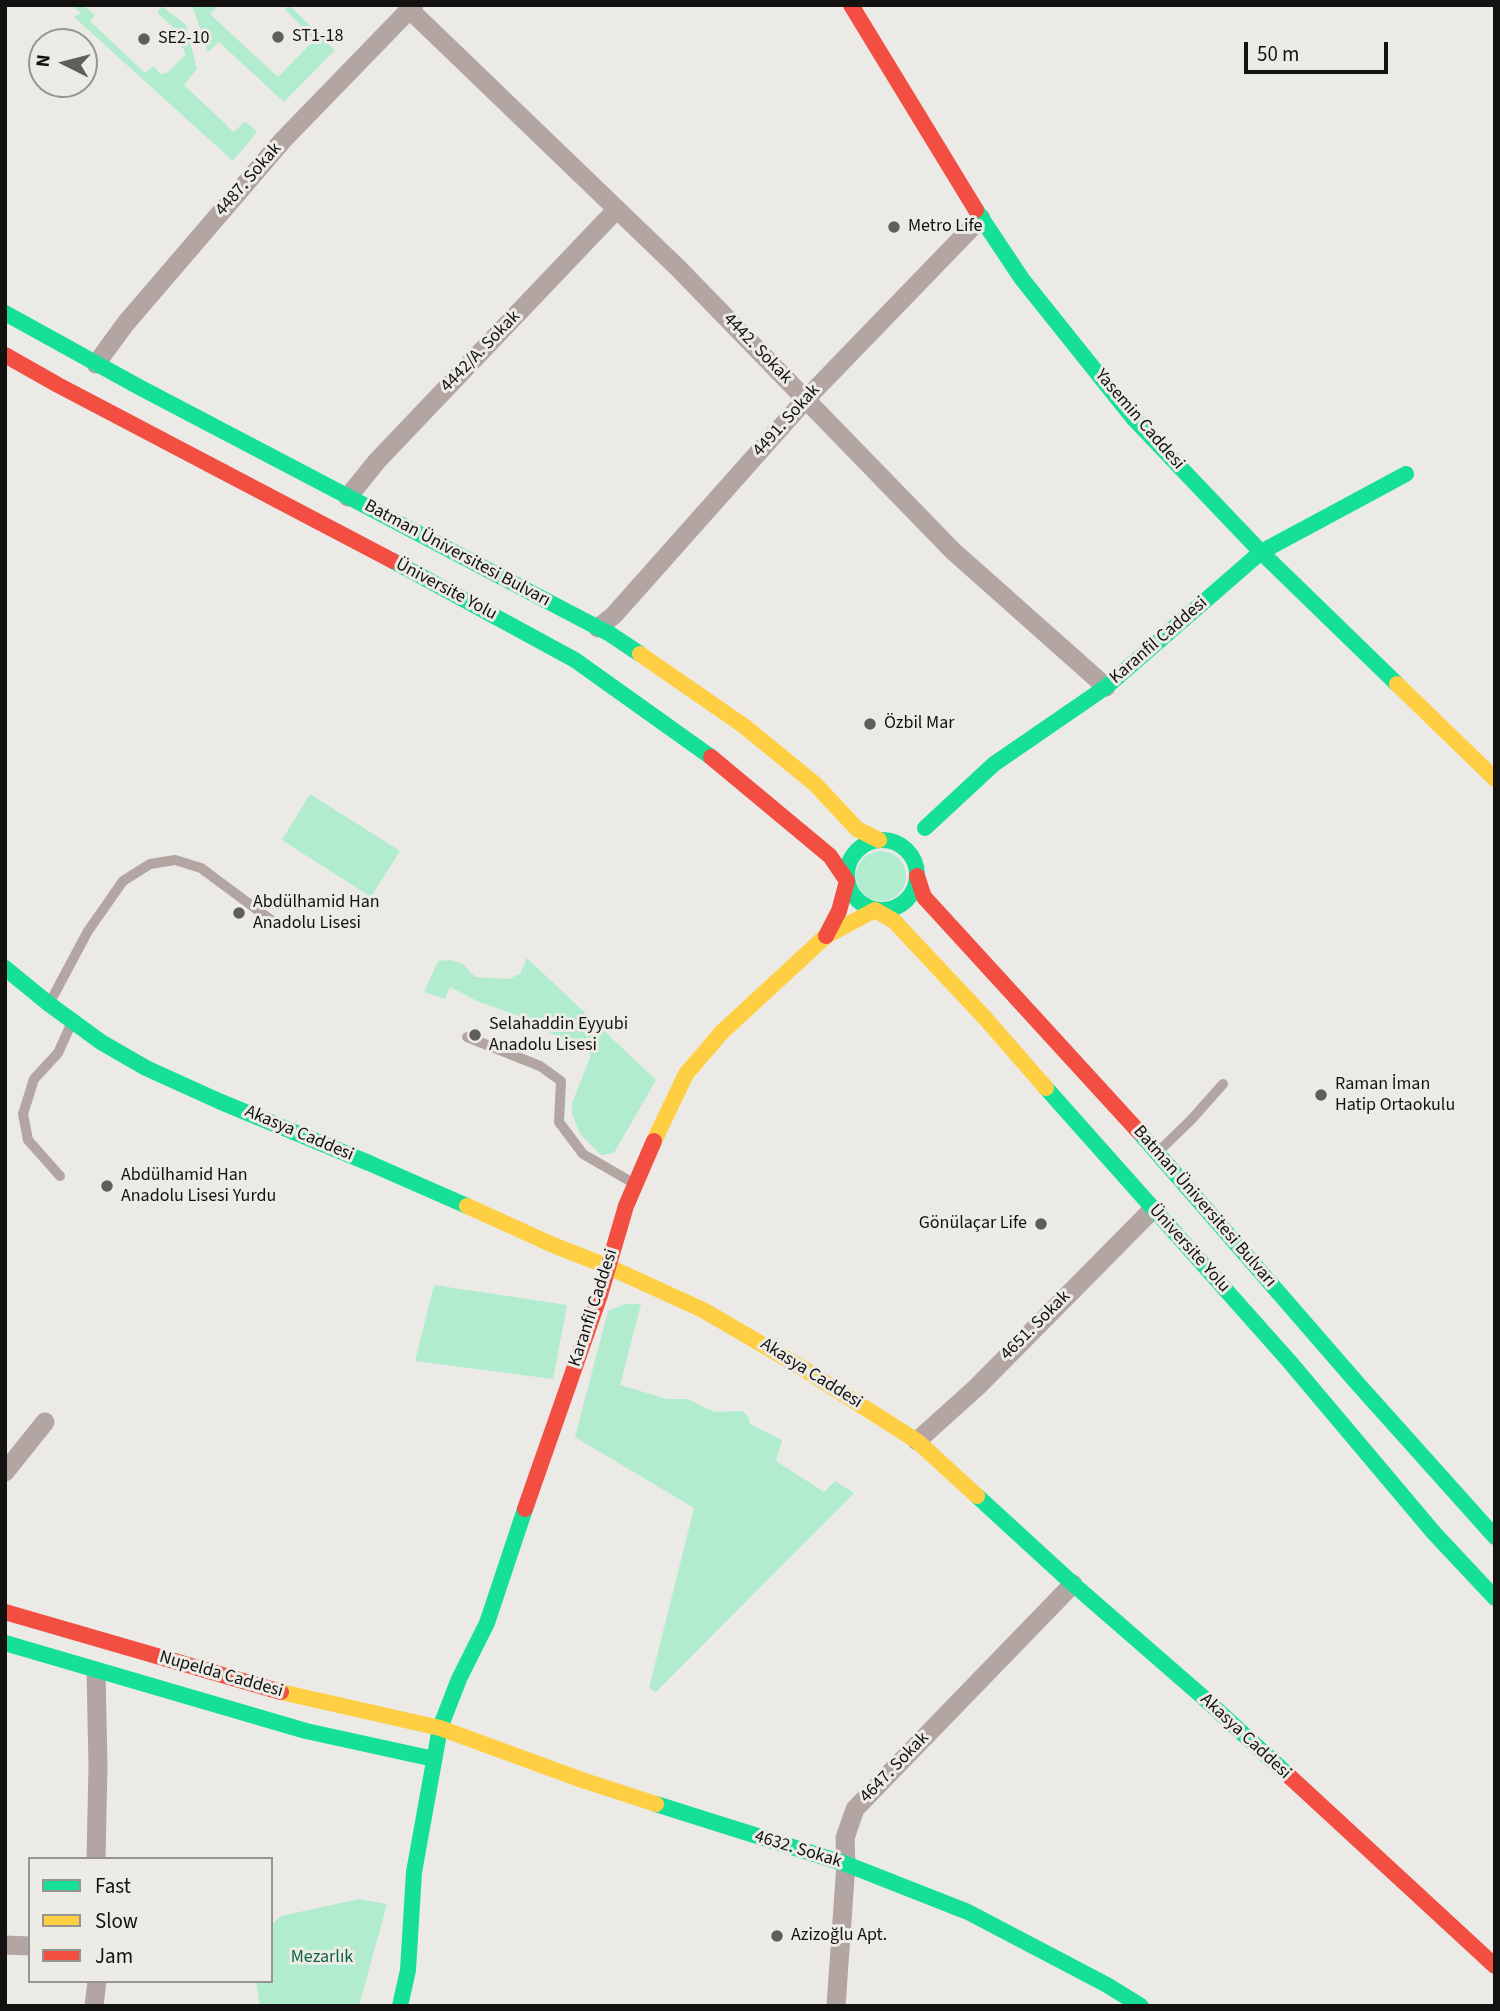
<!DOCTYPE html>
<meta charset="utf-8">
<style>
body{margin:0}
#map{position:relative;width:1500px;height:2011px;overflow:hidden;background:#ebeae7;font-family:"Source Sans 3",sans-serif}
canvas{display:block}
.frame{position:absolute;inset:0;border:7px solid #131210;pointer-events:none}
.legend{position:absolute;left:28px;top:1857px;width:245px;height:126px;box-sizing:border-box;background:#edebe5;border:2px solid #969490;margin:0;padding:9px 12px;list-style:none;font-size:21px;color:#131210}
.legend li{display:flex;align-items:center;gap:14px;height:35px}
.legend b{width:35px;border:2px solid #969490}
.north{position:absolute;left:28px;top:28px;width:70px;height:70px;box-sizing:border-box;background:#edebe5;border:2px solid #969490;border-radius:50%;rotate:276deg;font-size:19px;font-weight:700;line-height:28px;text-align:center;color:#131210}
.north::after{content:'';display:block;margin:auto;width:24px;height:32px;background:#5f5e5b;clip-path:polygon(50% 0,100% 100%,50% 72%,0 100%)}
.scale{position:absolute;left:1244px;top:42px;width:144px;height:32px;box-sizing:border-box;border:4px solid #131210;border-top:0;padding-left:9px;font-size:21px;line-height:24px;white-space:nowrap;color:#131210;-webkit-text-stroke:5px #edebe5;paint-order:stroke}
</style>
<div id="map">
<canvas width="1500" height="2011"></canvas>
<div class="frame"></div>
<ul class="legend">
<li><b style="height:9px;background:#16e098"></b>Fast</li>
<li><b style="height:9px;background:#ffcf43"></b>Slow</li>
<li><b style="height:9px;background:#f24e42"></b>Jam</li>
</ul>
<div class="north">N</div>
<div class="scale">50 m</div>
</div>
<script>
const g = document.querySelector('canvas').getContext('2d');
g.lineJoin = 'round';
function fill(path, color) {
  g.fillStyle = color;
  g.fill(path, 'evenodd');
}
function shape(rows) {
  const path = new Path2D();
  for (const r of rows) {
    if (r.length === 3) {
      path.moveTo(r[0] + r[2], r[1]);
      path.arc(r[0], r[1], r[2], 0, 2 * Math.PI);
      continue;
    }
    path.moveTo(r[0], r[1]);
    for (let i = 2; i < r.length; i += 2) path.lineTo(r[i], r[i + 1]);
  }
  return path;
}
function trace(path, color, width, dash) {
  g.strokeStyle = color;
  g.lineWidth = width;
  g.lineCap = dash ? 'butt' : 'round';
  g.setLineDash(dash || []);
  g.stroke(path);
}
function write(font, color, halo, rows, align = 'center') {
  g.font = font + ' "Source Sans 3",sans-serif';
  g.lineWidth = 6;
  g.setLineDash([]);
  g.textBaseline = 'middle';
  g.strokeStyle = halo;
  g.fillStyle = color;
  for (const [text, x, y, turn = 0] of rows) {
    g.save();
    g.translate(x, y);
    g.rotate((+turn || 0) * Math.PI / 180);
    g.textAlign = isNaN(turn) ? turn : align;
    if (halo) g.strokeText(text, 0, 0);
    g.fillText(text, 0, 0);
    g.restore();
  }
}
fill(shape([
 [71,5,86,5,85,7,95,15,90,21,145,73,154,66,160,74,167,73,186,54,179,41,182,35,157,13,162,6,186,25,197,69,184,85,234,132,245,121,257,132,233,161,74,17,81,13],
 [196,5,218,5,210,14,278,77,314,40,285,9,289,5,335,50,284,102,219,42,208,52,193,8],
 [310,794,400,851,371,897,282,840],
 [881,876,25],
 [527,958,656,1080,614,1153,601,1155,580,1134,572,1114,572,1103,591,1055,521,1017,477,1001,450,987,445,999,424,992,438,961,451,960,463,964,475,977,509,979,520,974],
 [434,1285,567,1305,553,1379,415,1361],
 [625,1304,641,1304,620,1385,667,1399,687,1399,715,1412,743,1411,749,1418,750,1424,782,1440,776,1461,824,1492,835,1481,854,1493,656,1692,649,1688,694,1508,575,1437,608,1311],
 [359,1899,387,1904,359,2006,260,2006,256,1981,271,1981,271,1925,281,1916]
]), '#b1ecce');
trace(shape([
 [49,1004,88,931,123,881,150,864,175,860,201,868,271,920],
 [467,1037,540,1066,561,1081,559,1122,583,1154,635,1184],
 [1158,1152,1191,1120,1223,1084],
 [60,1176,28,1140,23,1114,34,1079,58,1053,72,1022]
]), '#b3a5a1', 10);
trace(shape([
 [410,10,678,268,953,551,1106,687],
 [96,364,126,323,283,140,414,5],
 [348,497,377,461,617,209],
 [598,628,614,615,806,399,981,218],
 [917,1441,977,1387,1153,1209],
 [5,1472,45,1422],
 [96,1671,98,1766,96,1859],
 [5,1945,30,1946],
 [94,2006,97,1981],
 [836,2006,846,1864,845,1838,855,1809,1073,1584]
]), '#b3a5a1', 19);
trace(shape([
 [976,210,1022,279,1134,419,1261,552,1397,684],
 [5,313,139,387,610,634,640,654],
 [393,561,575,660,711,757],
 [925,828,994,764,1106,687,1261,552,1406,474],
 [882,875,35],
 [5,968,49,1004,101,1042,146,1068,221,1102,369,1163,467,1206],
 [1046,1088,1289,1361,1434,1533,1495,1598],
 [1139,1132,1358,1384,1495,1537],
 [977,1496,1073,1584,1204,1698,1289,1776],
 [5,1643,306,1731,434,1759],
 [656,1804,846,1864,968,1912,1107,1985,1141,2006],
 [400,2006,408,1970,414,1872,440,1728,459,1679,487,1623,525,1509]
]), '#16e098', 16);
trace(shape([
 [640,654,744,726,815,784,857,829,879,840],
 [1397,684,1495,779],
 [654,1141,686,1074,722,1032,826,936,875,910,894,921,985,1018,1046,1088],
 [467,1206,553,1245,609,1267,703,1310,799,1366,917,1441,977,1496],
 [281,1692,440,1728,582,1780,656,1804]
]), '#ffcf43', 16);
trace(shape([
 [851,5,976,210],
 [5,355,58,385,393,561],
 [711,757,830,856,847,881,839,911,826,936],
 [917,876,924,897,1139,1132],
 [525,1509,600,1295,626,1206,654,1141],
 [5,1612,281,1692],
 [1289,1776,1495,1966]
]), '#f24e42', 16);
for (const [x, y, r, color] of [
 [278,37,7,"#5f5e5b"],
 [144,39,7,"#5f5e5b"],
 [894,227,7,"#5f5e5b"],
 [870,724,7,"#5f5e5b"],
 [239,913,7,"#5f5e5b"],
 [475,1035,7,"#5f5e5b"],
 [1321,1095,7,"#5f5e5b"],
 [107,1186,7,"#5f5e5b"],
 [1041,1224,7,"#5f5e5b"],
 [777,1936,7,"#5f5e5b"]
]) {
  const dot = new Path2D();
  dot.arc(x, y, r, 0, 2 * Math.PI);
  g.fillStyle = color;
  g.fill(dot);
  trace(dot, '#edebe5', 2.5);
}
write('18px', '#131210', '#edebe5', [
 ["ST1-18",292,37],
 ["SE2-10",158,39],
 ["Metro Life",908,227],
 ["Özbil Mar",884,724],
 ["Abdülhamid Han",253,903],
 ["Anadolu Lisesi",253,924],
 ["Selahaddin Eyyubi",489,1025],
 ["Anadolu Lisesi",489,1046],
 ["Raman İman",1335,1085],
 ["Hatip Ortaokulu",1335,1106],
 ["Abdülhamid Han",121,1176],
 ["Anadolu Lisesi Yurdu",121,1197],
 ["Gönülaçar Life",1027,1224,"right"],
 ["Azizoğlu Apt.",791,1936]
], 'left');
write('18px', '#131210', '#edebe5', [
 ["4487. Sokak",249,180,-49],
 ["4442. Sokak",757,349,46],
 ["4442/A. Sokak",481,352,-46],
 ["Yasemin Caddesi",1139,420,49],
 ["4491. Sokak",787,421,-48],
 ["Batman Üniversitesi Bulvarı",457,554,28],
 ["Üniversite Yolu",446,590,28],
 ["Karanfil Caddesi",1159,641,-41],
 ["Akasya Caddesi",299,1134,23],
 ["Batman Üniversitesi Bulvarı",1204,1207,49],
 ["Üniversite Yolu",1189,1249,48],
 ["Karanfil Caddesi",594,1308,-72],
 ["4651. Sokak",1036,1326,-45],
 ["Akasya Caddesi",811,1374,32],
 ["Nupelda Caddesi",221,1675,16],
 ["Akasya Caddesi",1245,1737,43],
 ["4647. Sokak",895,1768,-46],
 ["4632. Sokak",798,1850,17]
]);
write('18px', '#0d6544', '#edebe5', [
 ["Mezarlık",322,1958]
]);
</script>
